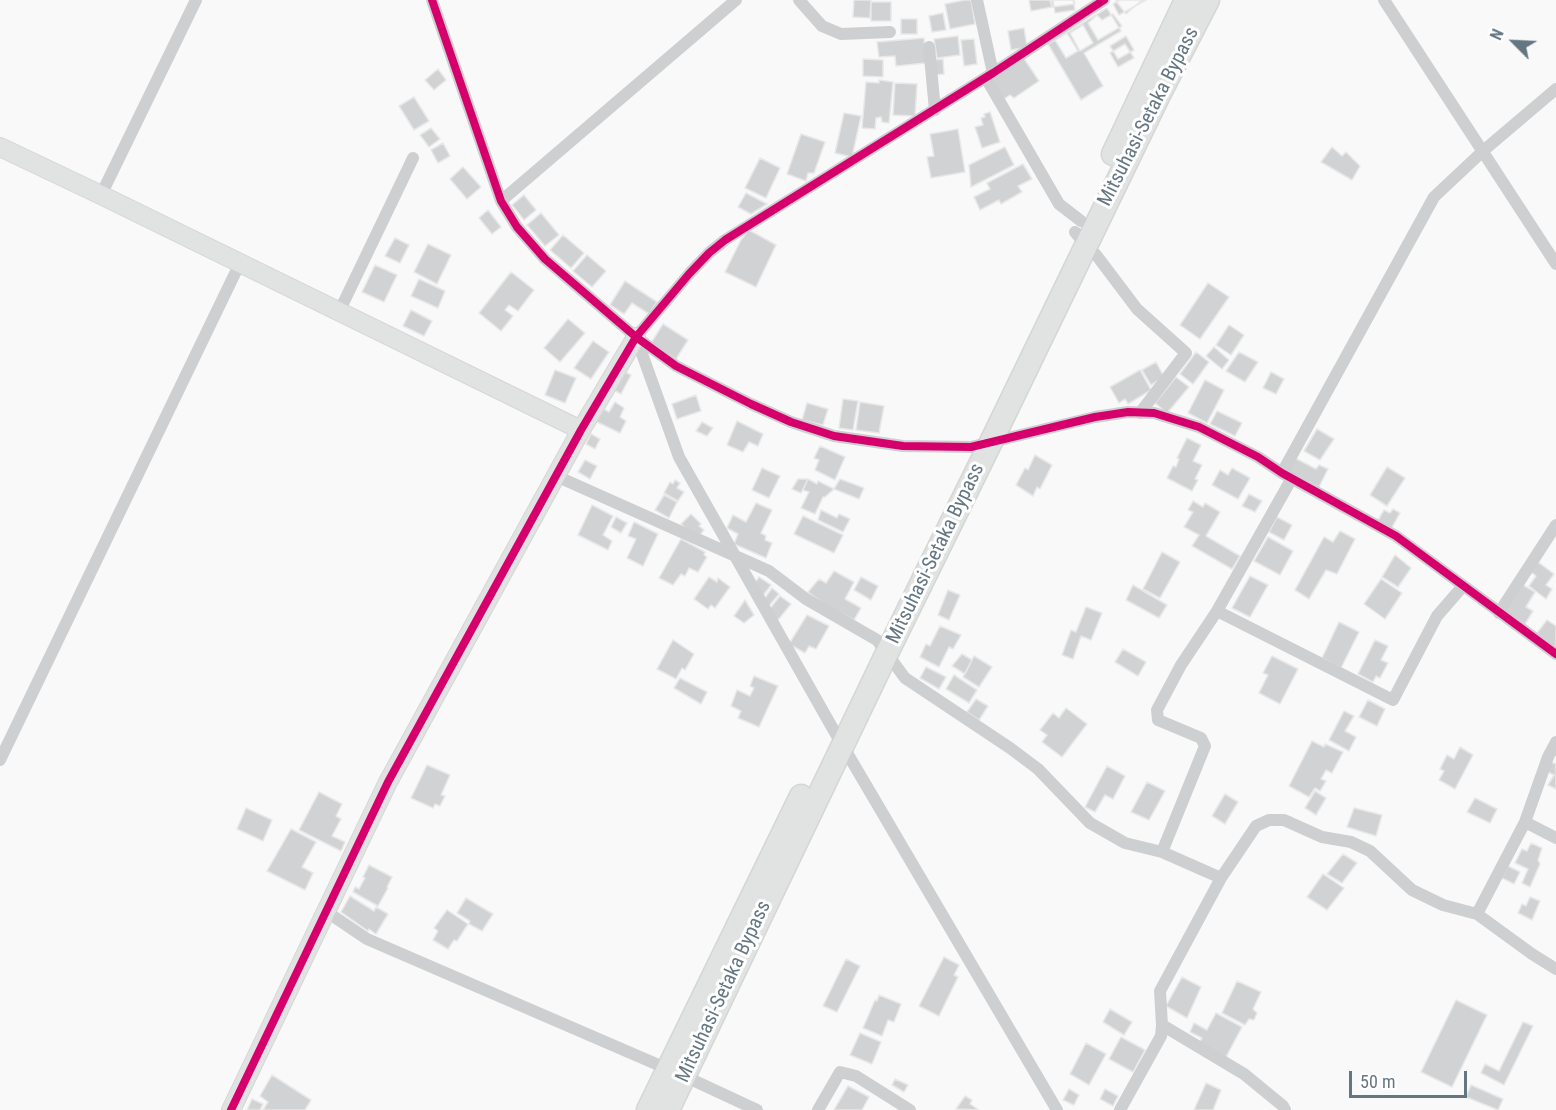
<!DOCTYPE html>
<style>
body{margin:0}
#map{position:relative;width:1556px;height:1110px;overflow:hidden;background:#f9f9f9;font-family:"Roboto Condensed",sans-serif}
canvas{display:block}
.north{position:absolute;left:1484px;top:12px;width:60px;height:60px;-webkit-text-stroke:4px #fff;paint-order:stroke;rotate:294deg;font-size:16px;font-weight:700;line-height:24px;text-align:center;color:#657683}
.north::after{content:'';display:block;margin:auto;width:21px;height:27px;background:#657683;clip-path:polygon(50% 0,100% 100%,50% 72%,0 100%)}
.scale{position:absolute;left:1349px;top:1071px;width:118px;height:27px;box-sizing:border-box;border:3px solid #657683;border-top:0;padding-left:8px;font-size:18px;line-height:21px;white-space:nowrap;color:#657683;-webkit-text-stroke:4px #fff;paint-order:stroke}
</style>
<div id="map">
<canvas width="1556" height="1110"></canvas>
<div class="north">N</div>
<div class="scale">50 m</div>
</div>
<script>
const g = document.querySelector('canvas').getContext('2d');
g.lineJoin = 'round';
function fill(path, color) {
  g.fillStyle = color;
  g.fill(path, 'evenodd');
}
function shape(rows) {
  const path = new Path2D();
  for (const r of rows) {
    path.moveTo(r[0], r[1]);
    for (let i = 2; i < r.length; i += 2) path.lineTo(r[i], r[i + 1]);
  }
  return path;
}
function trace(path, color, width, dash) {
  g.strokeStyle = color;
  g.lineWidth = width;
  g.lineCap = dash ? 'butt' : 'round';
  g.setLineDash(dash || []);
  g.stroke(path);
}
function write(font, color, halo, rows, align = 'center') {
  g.font = font + ' "Roboto Condensed",sans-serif';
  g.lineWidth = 6;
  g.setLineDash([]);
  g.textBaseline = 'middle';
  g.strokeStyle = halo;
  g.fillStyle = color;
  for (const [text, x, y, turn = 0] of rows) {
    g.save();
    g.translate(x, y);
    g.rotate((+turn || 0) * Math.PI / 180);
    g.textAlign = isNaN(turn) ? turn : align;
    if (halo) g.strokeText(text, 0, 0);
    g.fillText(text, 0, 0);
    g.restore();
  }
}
const building = shape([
 [854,0,871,0,870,18,853,17,854,0],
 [965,0,971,0,975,24,950,29,945,4,965,0],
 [1029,0,1050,0,1052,7,1031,11,1029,0],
 [1051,0,1074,0,1075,4,1052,7,1051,0],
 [1053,0,1073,0,1075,10,1055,13,1053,0],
 [1117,0,1142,0,1126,14,1116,1,1117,0],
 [1120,0,1146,0,1119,15,1113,4,1120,0],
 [871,2,891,2,891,21,871,21,871,2],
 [1107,8,1121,31,1084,53,1103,86,1081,100,1048,44,1107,8],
 [943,13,946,30,932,32,929,16,943,13],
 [1113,14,1122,26,1098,40,1088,23,1097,15,1102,20,1113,14],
 [901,19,917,19,917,34,901,34,901,19],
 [1083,25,1093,43,1080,51,1070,33,1083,25],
 [1024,28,1027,47,1011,50,1008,31,1024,28],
 [1067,33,1078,51,1066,58,1055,40,1067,33],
 [958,36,960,55,937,58,934,39,958,36],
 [1126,36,1134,50,1118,59,1110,46,1126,36],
 [924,38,926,63,896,66,895,56,879,57,877,42,924,38],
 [974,39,977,64,964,66,961,40,974,39],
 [1125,44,1134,58,1118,67,1110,53,1125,44],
 [1023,57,1039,81,1014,98,1010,95,1004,99,991,78,1023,57],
 [863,59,883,60,883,77,863,76,863,59],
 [943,59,944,74,934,75,933,60,943,59],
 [438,69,446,80,434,90,425,80,438,69],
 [879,80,893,82,889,123,882,122,881,117,876,118,875,129,862,128,866,82,879,83,879,80],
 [895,83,917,84,915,116,893,115,895,83],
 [414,97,429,121,414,130,399,106,414,97],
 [990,112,1000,142,982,148,975,127,983,125,981,118,985,117,984,114,990,112],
 [844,113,861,116,852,157,835,153,844,113],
 [431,128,440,139,429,147,420,135,431,128],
 [958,129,965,172,931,178,927,157,934,156,930,134,958,129],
 [801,134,825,142,814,173,808,173,806,181,787,174,801,134],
 [443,143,450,156,438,163,431,150,443,143],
 [1005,147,1014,165,971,187,969,165,1005,147],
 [1332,147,1342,156,1346,152,1360,166,1352,180,1321,162,1332,147],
 [760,158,780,168,766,198,745,188,760,158],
 [1023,164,1032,179,1018,186,1022,192,1001,204,999,200,980,210,974,197,990,189,987,183,1023,164],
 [463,167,481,187,467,199,450,179,463,167],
 [746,193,767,204,751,214,738,207,746,193],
 [524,195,536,210,524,220,512,205,524,195],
 [488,210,501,227,492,234,479,218,488,210],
 [541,213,559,235,545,246,527,225,541,213],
 [749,230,776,245,756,287,725,272,741,240,749,230],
 [563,235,584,253,571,268,550,250,563,235],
 [395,238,409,245,400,263,385,256,395,238],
 [428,244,451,255,437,284,414,272,428,244],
 [587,255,606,271,592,287,573,271,587,255],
 [375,265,397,275,384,302,362,292,375,265],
 [511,272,534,290,518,311,509,305,505,310,513,316,501,331,479,313,511,272],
 [419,279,445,291,438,308,411,296,419,279],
 [625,281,657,302,649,314,632,303,624,314,610,305,625,281],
 [1208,283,1229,297,1200,339,1180,325,1208,283],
 [411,310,432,321,424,336,403,326,411,310],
 [568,319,585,333,560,362,544,348,568,319],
 [663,324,688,340,676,359,651,343,663,324],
 [1229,325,1244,335,1231,355,1216,345,1229,325],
 [593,341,609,352,591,379,574,368,593,341],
 [1214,347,1229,360,1222,369,1206,356,1214,347],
 [1196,352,1209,362,1193,384,1180,374,1196,352],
 [1239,352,1258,362,1245,382,1226,371,1239,352],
 [1156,362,1164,377,1151,385,1142,370,1156,362],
 [555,370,576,378,565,403,545,395,555,370],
 [621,370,631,375,621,394,612,389,621,370],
 [1140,370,1151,390,1128,404,1125,399,1119,403,1110,387,1140,370],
 [1271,372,1284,379,1276,394,1263,388,1271,372],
 [1176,377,1189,387,1167,413,1155,403,1176,377],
 [1205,380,1224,390,1207,423,1188,413,1205,380],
 [696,395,701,411,677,419,672,404,696,395],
 [843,399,858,401,853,430,839,428,843,399],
 [615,402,624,408,620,417,626,421,620,433,595,421,602,408,609,412,615,402],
 [860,402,884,406,879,433,856,430,860,402],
 [807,403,828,409,823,425,802,420,807,403],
 [1217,411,1242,423,1235,436,1210,424,1217,411],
 [737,421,763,434,758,446,749,442,743,452,727,445,737,421],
 [702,422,713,428,707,436,696,431,702,422],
 [1317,429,1334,439,1320,460,1304,451,1317,429],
 [591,434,600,439,595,449,586,444,591,434],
 [1187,438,1201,445,1193,461,1202,465,1195,479,1198,480,1192,491,1167,478,1173,466,1176,467,1179,459,1177,458,1187,438],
 [820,446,845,457,835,480,815,470,819,460,814,458,820,446],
 [1035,455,1052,465,1040,489,1037,487,1033,496,1016,485,1025,468,1028,470,1035,455],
 [1295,458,1316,469,1319,465,1328,469,1319,487,1288,471,1295,458],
 [585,460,597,466,590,479,578,472,585,460],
 [1387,467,1405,478,1387,506,1370,495,1387,467],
 [762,468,780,476,769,498,752,490,762,468],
 [1232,468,1250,478,1238,499,1212,485,1220,470,1228,475,1232,468],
 [798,479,808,479,801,493,792,489,798,479],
 [808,479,817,484,818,481,834,489,825,497,823,497,815,514,801,508,809,492,803,490,808,479],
 [840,479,864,488,859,499,834,489,840,479],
 [675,480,680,483,677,488,684,492,678,501,664,493,670,482,673,484,675,480],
 [1249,494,1262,501,1255,512,1242,506,1249,494],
 [664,495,677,502,669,518,655,510,664,495],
 [1193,501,1203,507,1205,503,1220,512,1206,536,1240,556,1232,569,1192,546,1199,535,1184,527,1193,512,1188,510,1193,501],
 [756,503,772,510,761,533,766,536,765,540,772,543,766,558,734,544,738,534,727,528,733,515,746,522,756,503],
 [592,505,613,516,603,535,612,541,608,550,578,535,592,505],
 [1393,509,1400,513,1391,529,1377,522,1384,510,1390,513,1393,509],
 [821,510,837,518,839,514,850,519,843,532,818,520,821,510],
 [691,514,701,524,699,526,704,530,699,536,691,533,681,524,691,514],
 [803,516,843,535,834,553,794,534,803,516],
 [616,517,627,523,621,533,611,527,616,517],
 [1277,517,1292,525,1284,540,1269,532,1277,517],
 [634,522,658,534,643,566,627,558,636,539,628,536,634,522],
 [1340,531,1355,539,1337,574,1326,570,1309,599,1295,590,1324,537,1333,542,1340,531],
 [1268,537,1293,551,1280,575,1254,561,1268,537],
 [681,539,705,552,704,555,707,557,698,572,689,568,685,576,681,574,673,585,659,578,681,539],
 [1162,552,1180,562,1160,598,1143,589,1162,552],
 [1395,555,1411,568,1398,587,1382,577,1395,555],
 [1538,562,1554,574,1546,585,1552,589,1546,599,1529,586,1536,576,1531,572,1538,562],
 [834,571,854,582,845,599,861,608,854,620,827,606,808,592,819,579,826,583,834,571],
 [1250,576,1268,585,1250,617,1232,608,1250,576],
 [709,577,717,582,718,578,730,587,715,608,711,605,708,609,694,599,709,577],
 [759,577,771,585,759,601,752,587,759,577],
 [861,577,878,586,871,600,854,590,861,577],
 [1381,579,1402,593,1385,619,1364,604,1381,579],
 [1133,585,1167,605,1159,618,1126,600,1133,585],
 [1523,585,1535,592,1526,607,1533,611,1525,624,1506,612,1523,585],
 [772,588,779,594,768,607,762,602,772,588],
 [948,590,960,595,949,620,938,615,948,590],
 [780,596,791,604,778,620,768,611,780,596],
 [745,600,754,615,744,623,734,616,745,600],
 [1086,607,1102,613,1091,640,1081,636,1073,659,1062,655,1071,630,1076,632,1086,607],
 [807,615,829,626,816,649,809,646,805,653,789,644,807,615],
 [1547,620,1556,626,1556,648,1537,633,1547,620],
 [1339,622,1359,632,1341,668,1322,658,1339,622],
 [940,626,961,635,953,649,949,647,939,667,920,657,926,644,930,646,940,626],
 [673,640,694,654,685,670,682,668,676,679,657,669,673,640],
 [1375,640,1388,646,1381,660,1388,663,1380,678,1376,676,1373,682,1358,674,1375,640],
 [1123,649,1146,662,1138,676,1115,662,1123,649],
 [962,654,972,660,965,674,952,666,962,654],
 [974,656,992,667,979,687,963,677,974,656],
 [1272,656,1298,669,1280,704,1259,693,1268,675,1263,673,1272,656],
 [926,667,946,677,939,689,920,678,926,667],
 [954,675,977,690,969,703,946,689,954,675],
 [754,676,778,686,759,727,738,718,741,711,731,706,737,690,750,696,754,688,750,686,754,676],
 [680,678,707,692,701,704,674,688,680,678],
 [976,699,988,706,979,720,967,712,976,699],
 [1368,700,1385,709,1377,726,1359,717,1368,700],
 [1066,708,1087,724,1062,757,1042,742,1047,735,1040,730,1053,713,1059,718,1066,708],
 [1344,711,1354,716,1345,731,1356,737,1349,751,1329,740,1344,711],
 [1312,741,1324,747,1325,744,1343,752,1332,773,1326,770,1321,779,1326,781,1320,791,1315,788,1309,797,1289,786,1312,741],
 [1460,747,1473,755,1455,789,1439,780,1444,771,1440,769,1447,755,1454,759,1460,747],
 [1551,762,1556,764,1556,789,1548,785,1554,775,1546,771,1551,762],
 [427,765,450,775,441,795,445,796,440,806,435,804,433,808,411,798,427,765],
 [1107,766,1125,776,1113,799,1105,795,1095,812,1085,807,1107,766],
 [1147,782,1165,791,1149,820,1131,812,1147,782],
 [1315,791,1326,798,1316,815,1305,808,1315,791],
 [319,792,342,804,336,816,341,819,332,836,345,842,341,851,299,830,319,792],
 [1225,794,1238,802,1225,824,1212,816,1225,794],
 [1475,798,1497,809,1490,823,1467,812,1475,798],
 [246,808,272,820,263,841,237,829,246,808],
 [1354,808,1382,815,1376,836,1347,827,1354,808],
 [291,829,316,842,302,867,313,873,305,890,267,871,291,829],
 [1531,843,1542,848,1538,860,1540,864,1530,887,1522,883,1528,869,1515,863,1522,849,1527,851,1531,843],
 [1343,854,1357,863,1342,883,1327,874,1343,854],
 [369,865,392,877,387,887,388,888,378,906,353,892,355,887,359,889,365,878,363,877,369,865],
 [1508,866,1520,872,1514,884,1502,878,1508,866],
 [1323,874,1344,888,1327,910,1307,897,1323,874],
 [350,896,374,911,376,907,388,914,376,934,369,929,368,931,341,912,350,896],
 [1530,897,1540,901,1532,920,1518,913,1522,904,1526,906,1530,897],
 [466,898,493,914,482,931,469,924,470,921,457,913,466,898],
 [447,910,468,924,457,941,454,940,448,949,433,940,438,931,434,928,447,910],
 [944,957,959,965,954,975,958,977,939,1016,919,1006,944,957],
 [846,959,860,966,837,1012,823,1006,846,959],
 [1182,977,1201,987,1187,1018,1166,1006,1182,977],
 [1237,981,1261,992,1253,1009,1257,1013,1254,1020,1249,1019,1245,1025,1222,1013,1237,981],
 [879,995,901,1004,894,1022,888,1020,882,1036,863,1028,875,1000,877,1001,879,995],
 [1456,1000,1487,1015,1452,1087,1421,1072,1456,1000],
 [1110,1009,1132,1022,1124,1035,1103,1022,1110,1009],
 [1216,1013,1242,1027,1226,1057,1199,1043,1202,1038,1190,1032,1194,1023,1207,1030,1216,1013],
 [1523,1022,1533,1026,1504,1085,1481,1073,1485,1064,1499,1071,1523,1022],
 [860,1033,881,1042,872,1064,850,1055,860,1033],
 [1121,1037,1145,1050,1133,1072,1109,1059,1121,1037],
 [1086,1043,1106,1054,1089,1085,1070,1074,1086,1043],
 [272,1075,311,1100,305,1110,263,1110,268,1102,260,1096,272,1075],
 [895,1079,908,1085,904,1092,892,1085,895,1079],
 [1206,1083,1221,1090,1213,1110,1194,1110,1206,1083],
 [1471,1085,1503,1099,1498,1110,1466,1097,1471,1085],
 [848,1086,869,1097,862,1110,834,1110,848,1086],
 [1069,1089,1079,1095,1074,1105,1063,1100,1069,1089],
 [1105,1089,1118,1096,1113,1106,1100,1099,1105,1089],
 [965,1096,972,1100,970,1104,979,1110,956,1109,965,1096],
 [252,1099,263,1104,260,1110,247,1110,252,1099]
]);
fill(building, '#d0d2d3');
trace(building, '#e8e8e8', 1.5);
const secondary = shape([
 [0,147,101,195,581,430],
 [231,1110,388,782,581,430,636,337]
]);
const highway = shape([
 [1113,154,1186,0],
 [648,1110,801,796],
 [668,1110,887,653,991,442,1159,95,1208,0]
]);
trace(secondary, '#d5d6d7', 20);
trace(highway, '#d5d6d6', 25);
trace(shape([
 [432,0,501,201,517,227,545,259,636,337,676,366,751,404,791,422,834,436,903,446,971,447,1095,417,1128,412,1154,413,1199,427,1258,457,1282,473,1396,536,1556,654],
 [799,0,822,26,841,34,890,32],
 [977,0,993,73],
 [1384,0,1556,264],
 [929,47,935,110],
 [986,78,1059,204,1081,221],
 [101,195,196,0],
 [501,201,736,0],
 [1075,232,1086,245,1097,256,1137,309,1186,353,1140,413],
 [339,312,413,158],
 [636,337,679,457,833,729,1057,1110],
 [636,337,689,274,709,253,725,240,993,73,1104,0],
 [1282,473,1434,197,1483,151,1556,89],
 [556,476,769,571,806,599,877,640,905,678,1010,748,1038,769,1090,823,1125,843,1162,852,1221,878],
 [1217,611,1393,700,1437,616,1463,586],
 [1499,613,1556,525],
 [0,760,240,263],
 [1525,822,1556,838],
 [1162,852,1205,746,1201,738,1158,720,1157,710,1181,665,1217,611,1292,478],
 [327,912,367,939,684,1076,757,1110],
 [1477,914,1525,822,1548,757,1556,742],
 [1162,1025,1244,1074,1283,1106,1285,1110],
 [818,1110,840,1072,856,1076,910,1110],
 [1120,1110,1161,1036,1162,1025,1160,991,1221,878,1256,826,1269,820,1284,820,1322,837,1351,842,1370,851,1412,890,1443,905,1477,914,1532,954,1556,969]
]), '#cecfd0', 12);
trace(secondary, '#e1e2e2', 18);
trace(highway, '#e1e2e2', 22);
trace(shape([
 [432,0,501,201,517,227,545,259,636,337,676,366,751,404,791,422,834,436,903,446,971,447,1095,417,1128,412,1154,413,1199,427,1258,457,1282,473,1396,536,1556,654],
 [231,1110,388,782,581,430,636,337,689,274,709,253,725,240,993,73,1104,0]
]), '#d6006c', 8);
write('20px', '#657683', '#fff', [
 ["Mitsuhasi-Setaka Bypass",1149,117,-63],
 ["Mitsuhasi-Setaka Bypass",936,554,-64],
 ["Mitsuhasi-Setaka Bypass",724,992,-65]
]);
</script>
